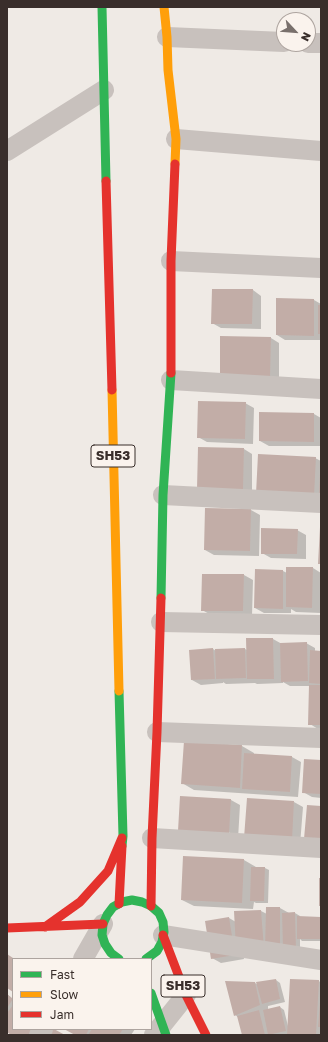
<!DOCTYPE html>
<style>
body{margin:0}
#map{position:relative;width:328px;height:1042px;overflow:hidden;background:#efeae5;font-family:"Golos Text",sans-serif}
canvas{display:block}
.frame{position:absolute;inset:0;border:8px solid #392e2b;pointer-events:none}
.legend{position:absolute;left:12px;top:958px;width:140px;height:72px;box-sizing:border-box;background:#faf3ed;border:1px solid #ada49f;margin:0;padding:5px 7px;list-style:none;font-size:12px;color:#392e2b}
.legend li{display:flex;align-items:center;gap:8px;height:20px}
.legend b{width:20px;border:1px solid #ada49f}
.north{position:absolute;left:276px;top:12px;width:40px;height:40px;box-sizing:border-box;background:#faf3ed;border:1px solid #ada49f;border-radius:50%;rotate:116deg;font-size:11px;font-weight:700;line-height:16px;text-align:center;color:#392e2b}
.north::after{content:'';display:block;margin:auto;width:14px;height:18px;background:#79706c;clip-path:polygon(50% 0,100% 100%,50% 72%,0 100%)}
</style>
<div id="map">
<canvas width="328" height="1042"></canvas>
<div class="frame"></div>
<ul class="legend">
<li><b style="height:5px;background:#30b455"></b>Fast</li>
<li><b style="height:5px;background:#ff9f0a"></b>Slow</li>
<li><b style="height:5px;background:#e5322d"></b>Jam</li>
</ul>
<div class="north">N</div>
</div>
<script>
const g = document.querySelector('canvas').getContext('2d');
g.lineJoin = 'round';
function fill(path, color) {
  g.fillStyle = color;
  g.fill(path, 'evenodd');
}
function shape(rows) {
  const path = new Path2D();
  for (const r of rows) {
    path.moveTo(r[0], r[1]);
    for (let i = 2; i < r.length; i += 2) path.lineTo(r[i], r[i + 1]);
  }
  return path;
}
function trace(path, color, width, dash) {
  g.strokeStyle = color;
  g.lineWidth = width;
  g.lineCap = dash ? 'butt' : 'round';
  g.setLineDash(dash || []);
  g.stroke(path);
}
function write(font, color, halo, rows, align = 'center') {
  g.font = font + ' "Golos Text",sans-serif';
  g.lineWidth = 3;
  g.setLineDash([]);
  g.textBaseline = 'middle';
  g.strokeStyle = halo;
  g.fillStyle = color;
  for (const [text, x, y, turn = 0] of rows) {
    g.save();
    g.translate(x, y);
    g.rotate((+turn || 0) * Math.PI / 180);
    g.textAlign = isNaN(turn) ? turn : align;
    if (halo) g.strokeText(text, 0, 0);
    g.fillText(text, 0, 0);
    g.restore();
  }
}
fill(shape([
 [253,290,261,296,261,329,221,328,212,323],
 [277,299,314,300,321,304,321,340,285,340,277,335],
 [271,338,279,343,279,382,229,381],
 [245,403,254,408,253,444,207,442,198,437],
 [314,414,321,418,321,446,269,446,260,441],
 [244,449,252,454,252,493,207,493],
 [321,457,321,501,266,498,315,458,321,461],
 [251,510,260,515,259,556,214,555,205,550],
 [297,530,306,535,306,559,271,558,262,553],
 [313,568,321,573,321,613,296,612,291,609,291,613,264,613,255,608,283,571,287,573],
 [244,575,253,580,252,616,211,615,202,610],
 [273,639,282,644,306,643,315,648,315,651,321,652,321,730,318,729,310,724,310,686,290,686,283,682,283,683,257,684,255,683,226,684,223,682,223,683,201,685,192,680,213,649,216,651,245,649,247,650],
 [185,742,242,746,254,753,254,754,292,757,301,762,298,797,194,790,182,783],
 [321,761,321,798,312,797,303,792],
 [181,797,231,800,240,805,238,839],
 [294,802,303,807,300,845,254,843],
 [184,857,244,860,256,867,256,868,265,868,269,870,268,903,256,903,254,902,253,909,194,906,182,900],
 [280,908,289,913,295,913,300,916,300,917,321,918,321,941,302,941,300,939,300,951,243,952,244,959,221,963,212,958,206,922,229,918,236,922,235,912,261,911,267,914],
 [276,980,280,983,285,1002,268,1006,268,1010,280,1007,284,1010,288,1026,291,980,319,981,321,983,321,1035,288,1035,288,1034,282,1035,243,1035,238,1017,235,1015,255,983,258,985],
 [7,994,13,999,13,1035,7,1031],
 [66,1029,135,1029,131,1035,77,1035]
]), '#0003');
fill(shape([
 [212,289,253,289,252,324,211,324],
 [276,298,314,299,314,336,276,335],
 [318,305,321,305,321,334,318,334],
 [220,336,271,337,270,378,220,377],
 [198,401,246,402,245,439,197,438],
 [259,412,314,413,314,442,259,441],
 [198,447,244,448,243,489,197,489],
 [258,454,316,457,314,497,256,494],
 [320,473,321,473,321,494,319,494],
 [205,508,251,509,250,551,204,550],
 [320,527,321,527,321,564,318,564],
 [261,528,298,529,297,554,261,554],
 [286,567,313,567,312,608,286,607],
 [255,569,283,570,283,609,254,608],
 [202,574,244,574,243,611,201,611],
 [246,638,273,638,274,679,247,679],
 [307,642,308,681,281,682,280,643],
 [213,648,215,679,191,680,189,650],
 [245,648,246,678,216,679,215,649],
 [310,650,321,651,321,684,309,683],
 [309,685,321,685,321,725,308,725],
 [184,741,242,745,240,788,181,784],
 [244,753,292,756,290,792,242,789],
 [304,759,321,760,321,794,302,793],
 [180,796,231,799,229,834,178,831],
 [247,798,294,801,292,841,244,838],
 [307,805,321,806,321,840,304,839],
 [183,856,244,859,242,903,181,900],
 [251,867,265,867,264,901,250,901],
 [319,878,321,878,321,906,319,906],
 [266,907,280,907,280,949,265,949],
 [261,910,264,948,236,950,234,911],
 [295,912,296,949,283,949,282,913],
 [297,916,321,917,321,939,297,939],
 [229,917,235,955,211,959,205,921],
 [7,954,13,958,13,992,7,988],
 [276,979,280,999,262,1004,256,982],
 [290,979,319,980,316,1035,287,1035],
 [225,981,255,982,260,1005,234,1016],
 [7,994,13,999,7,1008],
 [320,1002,321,1002,321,1027,318,1027],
 [13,1005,13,1029,34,1029,30,1035,11,1035,7,1032,7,1013],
 [280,1006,286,1031,268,1035,263,1010],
 [259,1010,265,1035,242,1035,237,1016],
 [51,1029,54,1029,65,1035,47,1035],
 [64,1029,89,1029,86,1035,75,1035],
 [92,1029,123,1029,119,1035,88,1035]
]), '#c2ada7');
trace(shape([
 [167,37,284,42],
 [308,43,321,43],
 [176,139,321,151],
 [7,151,104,90],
 [171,261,321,268],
 [171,380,321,389],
 [163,495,321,503],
 [161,622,321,625],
 [157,732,321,738],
 [152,838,321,848],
 [163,935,321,960],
 [83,959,103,924],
 [39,1035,43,1029],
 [154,1035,186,995]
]), '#c8c1bd', 20);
trace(shape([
 [102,7,106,181],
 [161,598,163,495,171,373],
 [119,691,123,836,122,846],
 [119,959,111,953,105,944,102,935,103,924,107,915,113,907,122,902,132,900,142,902,151,906,159,913,163,922,164,932,162,942,157,951,146,959],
 [151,993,166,1035]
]), '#30b455', 9);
trace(shape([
 [164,7,167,37,168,70,176,139,175,164],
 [112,390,119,691]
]), '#ff9f0a', 9);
trace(shape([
 [106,181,112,390],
 [171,373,171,261,175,164],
 [119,904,122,846],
 [151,906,152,838,157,732,161,598],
 [45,927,80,902,108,871,122,838],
 [7,928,103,924],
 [163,935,186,995,206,1035]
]), '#e5322d', 9);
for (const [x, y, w] of [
 [113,456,44],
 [183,986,44]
]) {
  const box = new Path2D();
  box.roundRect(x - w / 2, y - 11, w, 22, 3);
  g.fillStyle = '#faf3ed';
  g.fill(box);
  trace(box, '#392e2b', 1);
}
write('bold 13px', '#392e2b', null, [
 ["SH53",113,456],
 ["SH53",183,986]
]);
</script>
